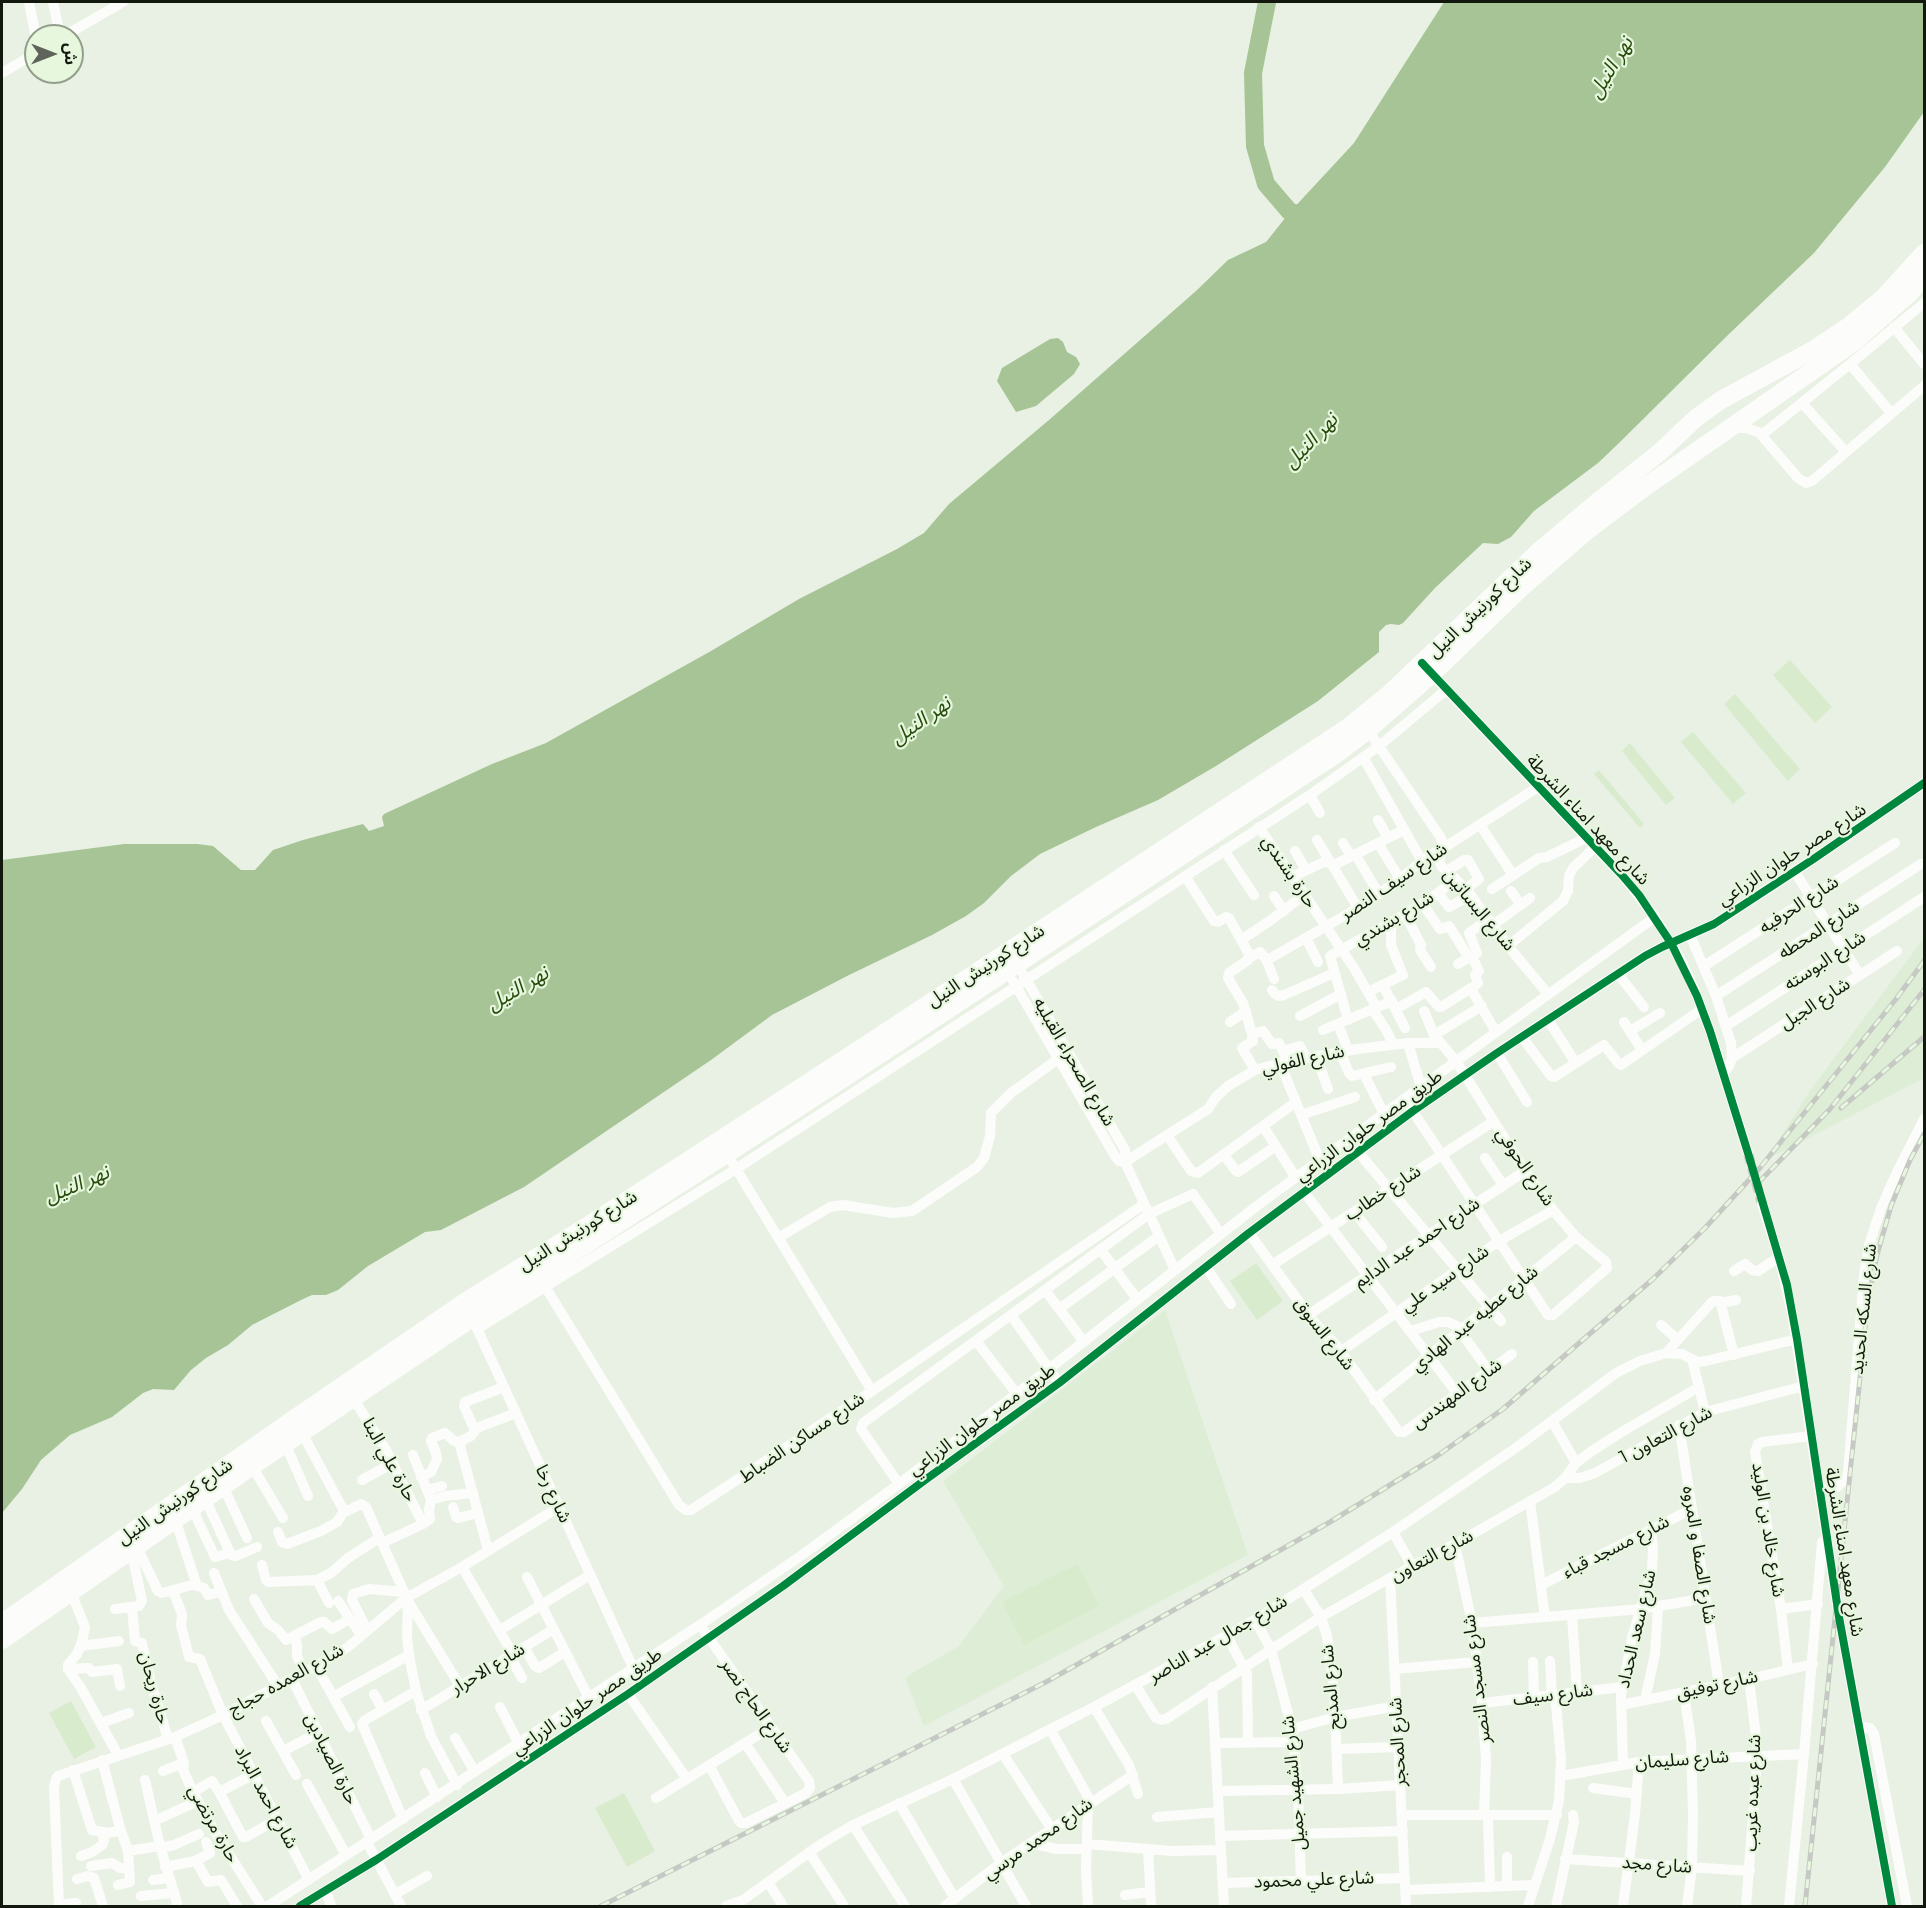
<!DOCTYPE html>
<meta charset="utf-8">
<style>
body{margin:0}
#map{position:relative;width:1926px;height:1908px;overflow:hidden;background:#e8f1e3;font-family:Montserrat,"Noto Sans Arabic",sans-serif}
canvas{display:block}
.frame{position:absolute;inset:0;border:3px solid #13180f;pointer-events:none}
.north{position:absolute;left:24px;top:24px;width:60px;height:60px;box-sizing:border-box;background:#e6f7dd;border:2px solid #929e8b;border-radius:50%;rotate:90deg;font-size:16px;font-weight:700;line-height:24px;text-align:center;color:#13180f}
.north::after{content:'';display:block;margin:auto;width:21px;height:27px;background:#5e6459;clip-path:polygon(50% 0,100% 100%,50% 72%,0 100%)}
</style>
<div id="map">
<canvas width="1926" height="1908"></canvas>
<div class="frame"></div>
<div class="north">ش</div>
</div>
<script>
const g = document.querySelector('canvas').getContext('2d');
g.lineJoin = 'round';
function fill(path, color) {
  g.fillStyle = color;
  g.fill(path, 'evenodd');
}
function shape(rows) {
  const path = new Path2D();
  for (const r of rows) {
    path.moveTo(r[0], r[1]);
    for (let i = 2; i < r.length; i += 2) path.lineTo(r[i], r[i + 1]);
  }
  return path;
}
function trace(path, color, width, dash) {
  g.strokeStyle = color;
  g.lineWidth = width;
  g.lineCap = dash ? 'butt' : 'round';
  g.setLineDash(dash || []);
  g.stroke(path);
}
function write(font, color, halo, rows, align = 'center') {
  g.font = font + ' Montserrat,"Noto Sans Arabic",sans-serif';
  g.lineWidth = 4.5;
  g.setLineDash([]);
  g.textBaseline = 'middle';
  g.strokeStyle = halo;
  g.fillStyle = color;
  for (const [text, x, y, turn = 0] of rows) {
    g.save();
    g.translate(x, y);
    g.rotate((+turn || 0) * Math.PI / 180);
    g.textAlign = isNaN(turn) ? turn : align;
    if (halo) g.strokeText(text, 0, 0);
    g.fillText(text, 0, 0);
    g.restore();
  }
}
fill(shape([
 [1924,938,1924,1078,1766,1160,1809,1092],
 [1165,1310,1248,1555,924,1726,905,1678,914,1672,959,1646,1004,1586,943,1481]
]), '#deeed6');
fill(shape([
 [1790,660,1832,707,1815,723,1773,675],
 [1735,694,1800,769,1788,781,1724,704],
 [1693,732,1746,793,1733,804,1681,742],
 [1630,743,1675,798,1666,805,1622,751],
 [1599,770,1644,824,1640,828,1594,774],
 [1256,1263,1283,1301,1257,1320,1230,1281],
 [1077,1564,1099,1606,1024,1645,1002,1602],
 [71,1701,96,1747,74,1759,49,1713],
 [624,1793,655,1851,627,1867,595,1808]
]), '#d8eccd');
fill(shape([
 [1444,2,1924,2,1924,112,1885,167,1814,253,1729,334,1619,443,1598,463,1534,511,1511,537,1498,544,1483,543,1435,588,1403,623,1399,625,1391,624,1386,625,1379,632,1379,652,1318,701,1216,766,1158,800,1096,827,1040,854,1011,876,984,903,966,916,932,935,849,975,772,1015,711,1060,524,1187,441,1230,425,1232,368,1266,338,1290,326,1295,312,1295,303,1299,252,1325,228,1345,206,1358,191,1370,174,1390,153,1389,143,1393,112,1417,70,1435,41,1460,22,1489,2,1513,2,860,124,844,197,844,213,846,241,870,255,870,273,850,303,840,363,824,369,831,384,826,382,817,384,814,492,764,546,743,711,651,799,599,897,549,924,533,949,504,1049,420,1196,291,1228,260,1266,242,1290,212,1354,143],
 [1058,338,1063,342,1067,352,1076,357,1080,364,1074,374,1036,406,1016,412,997,381,1002,368,1050,339]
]), '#a6c495');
trace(shape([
 [1267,2,1253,73,1255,146,1266,184,1290,212,1315,217]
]), '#a6c495', 18);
trace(shape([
 [1748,1153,1762,1204]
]), '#c8d0c3', 10, [10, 5]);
trace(shape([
 [29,2,36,38],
 [53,2,60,36],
 [64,36,123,2],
 [2,73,36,53],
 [1924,303,1850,364,1763,434,1762,436,1798,478,1806,483,1812,481,1924,386],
 [1894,327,1924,364],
 [1850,364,1891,413],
 [1802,403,1845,451],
 [1731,428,1746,428,1763,434],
 [1428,670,1621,874,1655,917,1681,960,1697,996,1710,1031,1748,1153],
 [1368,730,1441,838,1443,846,1439,860,1441,866,1466,889,1508,946,1548,994],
 [1363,757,1422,861],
 [1310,795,1320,813],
 [1378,820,1388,838],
 [1480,825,1513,875],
 [1259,827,1354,968,1377,1008],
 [1317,840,1358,908],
 [1343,843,1351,856],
 [1378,843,1400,879],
 [1224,850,1254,895],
 [1295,851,1306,870],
 [1355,854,1379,894],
 [1447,871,1464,860,1468,860,1479,879,1466,889],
 [1795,872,1860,975],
 [1185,876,1214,921,1218,922,1226,917,1229,918,1249,954,1248,960,1229,973,1228,978,1243,1003,1252,1034,1253,1041,1242,1048,1255,1070],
 [1292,877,1324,862,1336,864,1404,830],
 [1492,889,1539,858,1547,857,1586,838],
 [1511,891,1521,905],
 [1438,893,1449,907,1471,895],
 [1274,896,1284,911],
 [1422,903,1440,929,1449,926,1469,958],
 [1405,914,1421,945,1420,950,1431,967],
 [1493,925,1530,898],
 [1690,935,1716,996,1731,1043,1732,1058,1729,1066,1723,1073],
 [1306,938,1318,962],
 [1241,940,1271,920,1304,895],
 [1508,946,1563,901,1568,891,1569,876,1573,868,1595,847],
 [1472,957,1479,971,1475,975,1478,983,1471,989,1496,1032],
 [1249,958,1260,952,1266,959,1269,959,1358,908,1400,879,1428,856,1442,849,1538,787],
 [1266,959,1274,979],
 [1458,964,1477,953,1469,933,1489,919],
 [1704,966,1895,843],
 [1023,974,1125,1150,1125,1162,1175,1270],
 [1618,974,1644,1007],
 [1013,981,1115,1156,1119,1161,1125,1162],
 [1383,985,1405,1028],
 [1272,990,1275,994,1279,996,1284,995,1334,973],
 [1368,992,1403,975,1391,945,1391,923],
 [1716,996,1921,864],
 [1396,1009,1426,992,1439,1007,1441,1007,1471,988],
 [1373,1010,1386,1030,1393,1044],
 [1300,1016,1341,994],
 [1348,1020,1330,956,1405,914,1438,893,1456,879],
 [1548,1020,1576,1063],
 [1230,1022,1246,1011],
 [1624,1022,1642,1050],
 [1338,1024,1348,1050],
 [1726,1026,1924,897],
 [1323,1030,1392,1001],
 [1630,1031,1660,1013],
 [1252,1034,1263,1031,1272,1044,1279,1043,1288,1061],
 [1434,1035,1482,1006],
 [1522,1037,1551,1076,1554,1077,1604,1045,1619,1064,1621,1065,1702,1009],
 [1408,1043,1421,1087],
 [1283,1051,1300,1046,1306,1058],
 [1340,1052,1349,1073,1352,1076,1391,1067],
 [1497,1053,1527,1102],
 [1316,1056,1328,1089],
 [1732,1058,1897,951],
 [1280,1063,1320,1161],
 [1364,1074,1384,1114],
 [1410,1107,1548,1315,1553,1315,1607,1268,1606,1262,1576,1237,1553,1210,1525,1171,1456,1061,1434,1035,1424,1011],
 [1301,1115,1355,1097],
 [1263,1126,1296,1178],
 [1167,1135,1191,1171,1198,1173,1296,1102],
 [1358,1152,1501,1321],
 [727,1154,872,1391],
 [1224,1155,1236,1171,1238,1172,1276,1146],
 [1485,1158,1503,1185],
 [1125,1162,1208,1109,1216,1097,1228,1086,1255,1070,1280,1063,1357,1049,1408,1043,1440,1043],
 [1304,1192,1457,1393],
 [1762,1204,1779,1257,1792,1313,1839,1617,1892,1906],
 [1354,1212,1382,1247],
 [1249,1233,1313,1321,1336,1345,1399,1432,1404,1432,1512,1354],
 [778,1238,830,1207,843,1205,893,1213,912,1211,977,1167,984,1158,990,1136,991,1113,1011,1093,1058,1059],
 [1101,1250,1137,1299],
 [1272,1265,1494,1121],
 [1206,1267,1231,1304],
 [1734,1271,1745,1264,1752,1270,1758,1271,1779,1257],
 [543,1283,679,1505,686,1510,691,1510,872,1391,1144,1204],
 [1045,1290,1084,1342],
 [1720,1301,1734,1355],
 [1059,1309,1159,1236],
 [1011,1315,1059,1383],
 [1308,1315,1525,1171],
 [475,1324,641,1685],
 [1661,1325,1678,1340],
 [477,1329,736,1169,1310,795,1379,746,1446,690],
 [1411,1331,1439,1322,1448,1322,1463,1329],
 [1460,1331,1489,1371],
 [976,1341,1017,1394],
 [1340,1352,1499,1241,1553,1210],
 [1666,1353,1712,1302,1714,1301,1726,1302,1736,1300],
 [1692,1359,1705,1412],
 [353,1398,386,1450,423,1524],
 [1374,1400,1576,1237],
 [1552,1421,1576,1463],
 [1679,1425,1719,1685],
 [300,1429,344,1511,347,1511,361,1504,366,1507,404,1592,408,1601,407,1636,409,1655,416,1691,431,1736,457,1785],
 [474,1429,516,1413],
 [285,1443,308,1496],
 [252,1466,283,1518],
 [421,1477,431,1472,437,1459,436,1453,431,1441,432,1438,445,1433,454,1441,459,1442],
 [1565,1478,1580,1478,1595,1473,1705,1412,1804,1386],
 [362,1480,393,1463],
 [899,1484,861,1429,863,1423,1149,1214,1193,1194,1221,1234],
 [223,1486,247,1538],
 [1819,1488,1831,1489,1837,1487,1846,1479,1848,1473,1864,1275,1869,1245,1881,1208,1897,1172,1924,1119],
 [427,1490,442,1486],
 [205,1498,231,1555,236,1556,257,1547],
 [431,1500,445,1496,473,1493],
 [1530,1501,1545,1617],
 [453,1507,456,1517,458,1518,478,1513],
 [192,1508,215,1557,230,1553],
 [175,1519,197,1586,204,1588,208,1595,220,1592],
 [278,1532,282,1542,287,1544,321,1531,337,1522,344,1511],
 [1393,1532,1412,1566],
 [382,1543,423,1524,430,1519,429,1509,431,1500,413,1455],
 [1455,1544,1472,1623,1482,1703,1486,1759,1484,1815],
 [136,1545,158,1591,162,1593,196,1584],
 [488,1550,459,1442,471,1436,475,1431,464,1406,465,1402,504,1387],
 [262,1565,266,1580,268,1582,317,1580,331,1573,348,1558,379,1538],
 [462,1567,513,1654],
 [214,1573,229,1610,278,1686],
 [527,1577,589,1698],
 [1390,1578,1406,1906],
 [317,1580,329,1603],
 [1541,1585,1692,1509],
 [1304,1590,1321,1617,1327,1636,1334,1691,1338,1789],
 [173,1591,182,1614,181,1625,189,1657,200,1659,223,1715,309,1880],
 [71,1592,85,1627,82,1642,77,1654,68,1665,68,1669,81,1688,118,1755],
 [254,1599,268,1623,278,1630,286,1640,321,1622,324,1622,332,1629,350,1619],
 [338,1601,361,1635],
 [408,1601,460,1686],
 [132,1607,135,1641,142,1643,151,1683,168,1739],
 [115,1609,139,1606,142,1601,131,1549],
 [1781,1609,1818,1604],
 [1572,1615,1577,1692],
 [1255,1620,1271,1649,1292,1729,1298,1791,1301,1881],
 [1472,1623,1641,1609,1706,1598],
 [700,1625,809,1781,810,1788,806,1793,746,1823,742,1823,739,1821,709,1765],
 [367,1630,352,1600,353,1594,369,1589,404,1592],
 [500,1630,590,1575],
 [294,1636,297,1644,297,1656,304,1672],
 [1227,1636,1247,1674,1248,1742],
 [81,1646,119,1641],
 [524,1647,535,1666,539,1668,565,1652],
 [510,1656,522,1678],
 [1550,1661,1552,1695],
 [1533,1662,1534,1697],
 [316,1666,350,1727],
 [68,1669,89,1668,92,1672,117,1669,120,1686],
 [1394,1669,1477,1662],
 [1788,1670,1781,1609,1755,1452,1758,1444,1762,1442,1811,1436],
 [292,1679,371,1839],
 [1136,1686,1156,1718,1162,1720,1166,1719,1321,1617,1390,1578,1455,1544,1555,1487,1565,1478,1576,1463,1589,1453,1620,1433,1699,1387],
 [1212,1687,1224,1906],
 [1684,1692,1691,1741,1693,1814,1692,1867,1687,1906],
 [374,1694,383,1710],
 [628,1694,687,1779],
 [333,1697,409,1655],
 [1645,1700,1655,1654,1658,1607],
 [1482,1703,1623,1687],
 [1621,1705,1749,1679,1813,1664],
 [500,1707,519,1744],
 [1094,1707,1129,1765,1138,1794],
 [421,1710,554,1629],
 [266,1721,296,1775],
 [101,1723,129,1713],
 [1858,1726,1870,1728,1874,1734,1907,1906],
 [1050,1729,1091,1802],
 [1292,1729,1335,1717,1397,1706],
 [175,1737,184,1763,183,1770,193,1792,216,1834,262,1906],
 [455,1738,475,1772],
 [745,1743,785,1803],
 [1215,1743,1294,1742],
 [1336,1749,1399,1747],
 [283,1751,318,1733],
 [1003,1754,1051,1828],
 [102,1760,120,1828,128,1851,130,1882,118,1885],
 [1623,1765,1621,1696,1632,1638,1652,1570,1653,1550,1651,1529],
 [73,1770,92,1830,107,1833,120,1831],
 [163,1771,184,1763],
 [425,1773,437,1797],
 [1561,1776,1639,1762,1804,1754],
 [953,1779,1026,1906],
 [145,1780,160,1846,177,1903,176,1906],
 [307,1784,346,1855],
 [1593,1788,1637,1794],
 [218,1790,243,1837,246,1837,278,1819],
 [1218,1791,1338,1789,1401,1785],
 [193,1792,212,1781,218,1790,221,1791,254,1774],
 [656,1798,771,1727],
 [899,1803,955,1899],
 [1402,1815,1557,1815],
 [1488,1815,1490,1887],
 [1157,1817,1219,1812],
 [403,1819,362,1724,365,1720,416,1691],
 [154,1821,198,1801],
 [853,1825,905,1906],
 [1220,1836,1403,1831],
 [367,1842,401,1906],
 [1030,1843,1057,1849,1087,1849],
 [1087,1844,1172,1851,1221,1850],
 [160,1848,174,1845,199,1834],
 [1148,1849,1151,1906],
 [128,1851,160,1846],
 [809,1852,844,1906],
 [81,1856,92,1852,102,1845,104,1841,102,1832],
 [1507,1857,1507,1886],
 [1565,1859,1750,1871],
 [196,1861,208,1882,221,1880,237,1906],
 [91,1866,112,1863,120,1868,129,1868],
 [165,1867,195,1861,210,1853,206,1842],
 [77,1879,88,1876,94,1878,103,1906],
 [153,1880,169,1878],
 [768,1882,783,1906],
 [1223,1883,1405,1878],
 [326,1890,331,1906],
 [1406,1890,1533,1885],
 [395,1894,427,1876],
 [1125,1895,1149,1892],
 [141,1896,173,1893],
 [58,1905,76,1903],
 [59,1906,54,1787,56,1779,58,1776,175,1737,223,1715,316,1666,348,1647,406,1598,462,1567,559,1507],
 [268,1906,700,1625,802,1555,899,1484,1049,1369,1258,1205,1655,917],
 [300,1906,376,1860,628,1694,783,1586,925,1480,1059,1383,1249,1233,1413,1111,1497,1053,1645,956,1662,947,1714,924,1812,860,1924,783],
 [726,1906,743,1900,821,1844,853,1825,953,1779,1094,1707,1255,1620,1393,1532,1517,1447,1616,1373,1640,1361,1666,1353,1682,1354,1697,1362,1706,1361,1797,1339],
 [945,1906,1001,1863,1133,1775],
 [1088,1906,1086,1870,1088,1804],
 [1528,1906,1550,1839,1559,1801,1561,1759,1555,1694],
 [1556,1906,1574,1822,1573,1815],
 [1623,1906,1635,1814,1639,1762],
 [1746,1906,1757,1764,1757,1745,1749,1679],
 [1789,1906,1804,1754,1822,1542]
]), '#fcfdfb', 10);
trace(shape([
 [2,1623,294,1419,465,1302,589,1225,863,1047,1347,728,1389,694,1538,552,1601,499,1660,452,1696,418,1721,400,1813,350,1849,326,1883,298,1924,253],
 [2,1640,252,1466,472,1318,835,1084,1335,755,1368,730,1432,674,1520,589,1588,530,1645,487,1854,342,1910,293,1924,276]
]), '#fcfdfb', 18);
const rail = shape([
 [1841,1108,1924,1037],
 [1758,1183,1830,1109,1924,990],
 [601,1906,1046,1682,1330,1522,1437,1456,1503,1409,1653,1279,1705,1228,1759,1169,1896,999,1924,961],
 [1805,1906,1868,1301,1877,1255,1891,1206,1910,1160,1924,1134]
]);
trace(rail, '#c6c8c4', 5);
trace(rail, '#e6f7dd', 3, [9]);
trace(shape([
 [1422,663,1621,874,1639,895,1671,943,1697,996,1710,1031,1748,1153,1787,1285,1797,1339,1839,1617,1892,1906],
 [300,1906,376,1860,628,1694,783,1586,925,1480,1059,1383,1249,1233,1413,1111,1497,1053,1645,956,1662,947,1714,924,1812,860,1924,783]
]), '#00873e', 8);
write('18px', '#13180f', '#e6f7dd', [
 ["شارع كورنيش النيل",1480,608,-44],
 ["شارع معهد امناء الشرطة",1588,820,47],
 ["شارع مصر حلوان الزراعي",1792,855,-33],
 ["حارة بشندي",1289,872,56],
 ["شارع سيف النصر",1394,882,-34],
 ["شارع الحرفيه",1799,905,-33],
 ["شارع البساتين",1479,910,50],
 ["شارع بشندي",1394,919,-31],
 ["شارع المحطه",1819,930,-33],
 ["شارع البوسته",1825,961,-33],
 ["شارع كورنيش النيل",986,966,-33],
 ["شارع الجبل",1815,1004,-33],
 ["شارع الفولي",1303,1060,-12],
 ["شارع الصحراء القبليه",1074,1062,60],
 ["طريق مصر حلوان الزراعي",1369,1126,-36],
 ["شارع الحوفي",1525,1167,56],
 ["شارع خطاب",1383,1193,-33],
 ["شارع كورنيش النيل",578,1231,-32],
 ["شارع احمد عبد الدايم",1417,1243,-34],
 ["شارع سيد علي",1445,1279,-35],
 ["شارع السكه الحديد",1864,1309,-84],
 ["شارع عطيه عبد الهادي",1475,1319,-39],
 ["شارع السوق",1324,1334,52],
 ["شارع المهندس",1457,1394,-36],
 ["طريق مصر حلوان الزراعي",982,1420,-36],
 ["شارع التعاون 1",1666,1435,-28],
 ["شارع مساكن الضباط",802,1438,-34],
 ["حارة علي البنا",389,1460,61],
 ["شارع رخا",553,1494,65],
 ["شارع كورنيش النيل",175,1502,-35],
 ["شارع خالد بن الوليد",1768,1530,81],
 ["شارع مسجد قباء",1616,1547,-27],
 ["شارع معهد امناء الشرطة",1844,1552,81],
 ["شارع الصفا و المروه",1699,1555,81],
 ["شارع التعاون",1432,1556,-28],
 ["شارع سعد الحداد",1637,1629,-77],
 ["شارع جمال عبد الناصر",1218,1639,-30],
 ["شارع الاحرار",488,1669,-31],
 ["شارع مسجد النصر",1477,1679,-97],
 ["شارع العمده حجاج",286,1680,-29],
 ["شارع توفيق",1717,1685,-12],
 ["شارع المذبح",1331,1687,-95],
 ["حارة ريحان",154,1688,75],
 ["شارع سيف",1553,1695,-7],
 ["طريق مصر حلوان الزراعي",587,1702,-34],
 ["شارع الحاج نصر",756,1706,55],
 ["شارع المحجر",1398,1742,-93],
 ["حارة الصيادين",331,1759,64],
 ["شارع سليمان",1682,1760,-4],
 ["شارع الشهيد جميل",1294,1783,-95],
 ["شارع عبده غريب",1753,1793,-88],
 ["شارع احمد البراد",266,1797,62],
 ["حارة مرتضي",213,1824,61],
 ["شارع محمد مرسي",1038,1839,-35],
 ["شارع مجد",1657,1865,4],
 ["شارع علي محمود",1314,1880,-2]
]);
write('italic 20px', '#274b0b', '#e6f7dd', [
 ["نهر النيل",1611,68,-59],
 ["نهر النيل",1311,441,-46],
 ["نهر النيل",921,721,-35],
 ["نهر النيل",518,989,-31],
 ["نهر النيل",77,1185,-23]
]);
</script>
